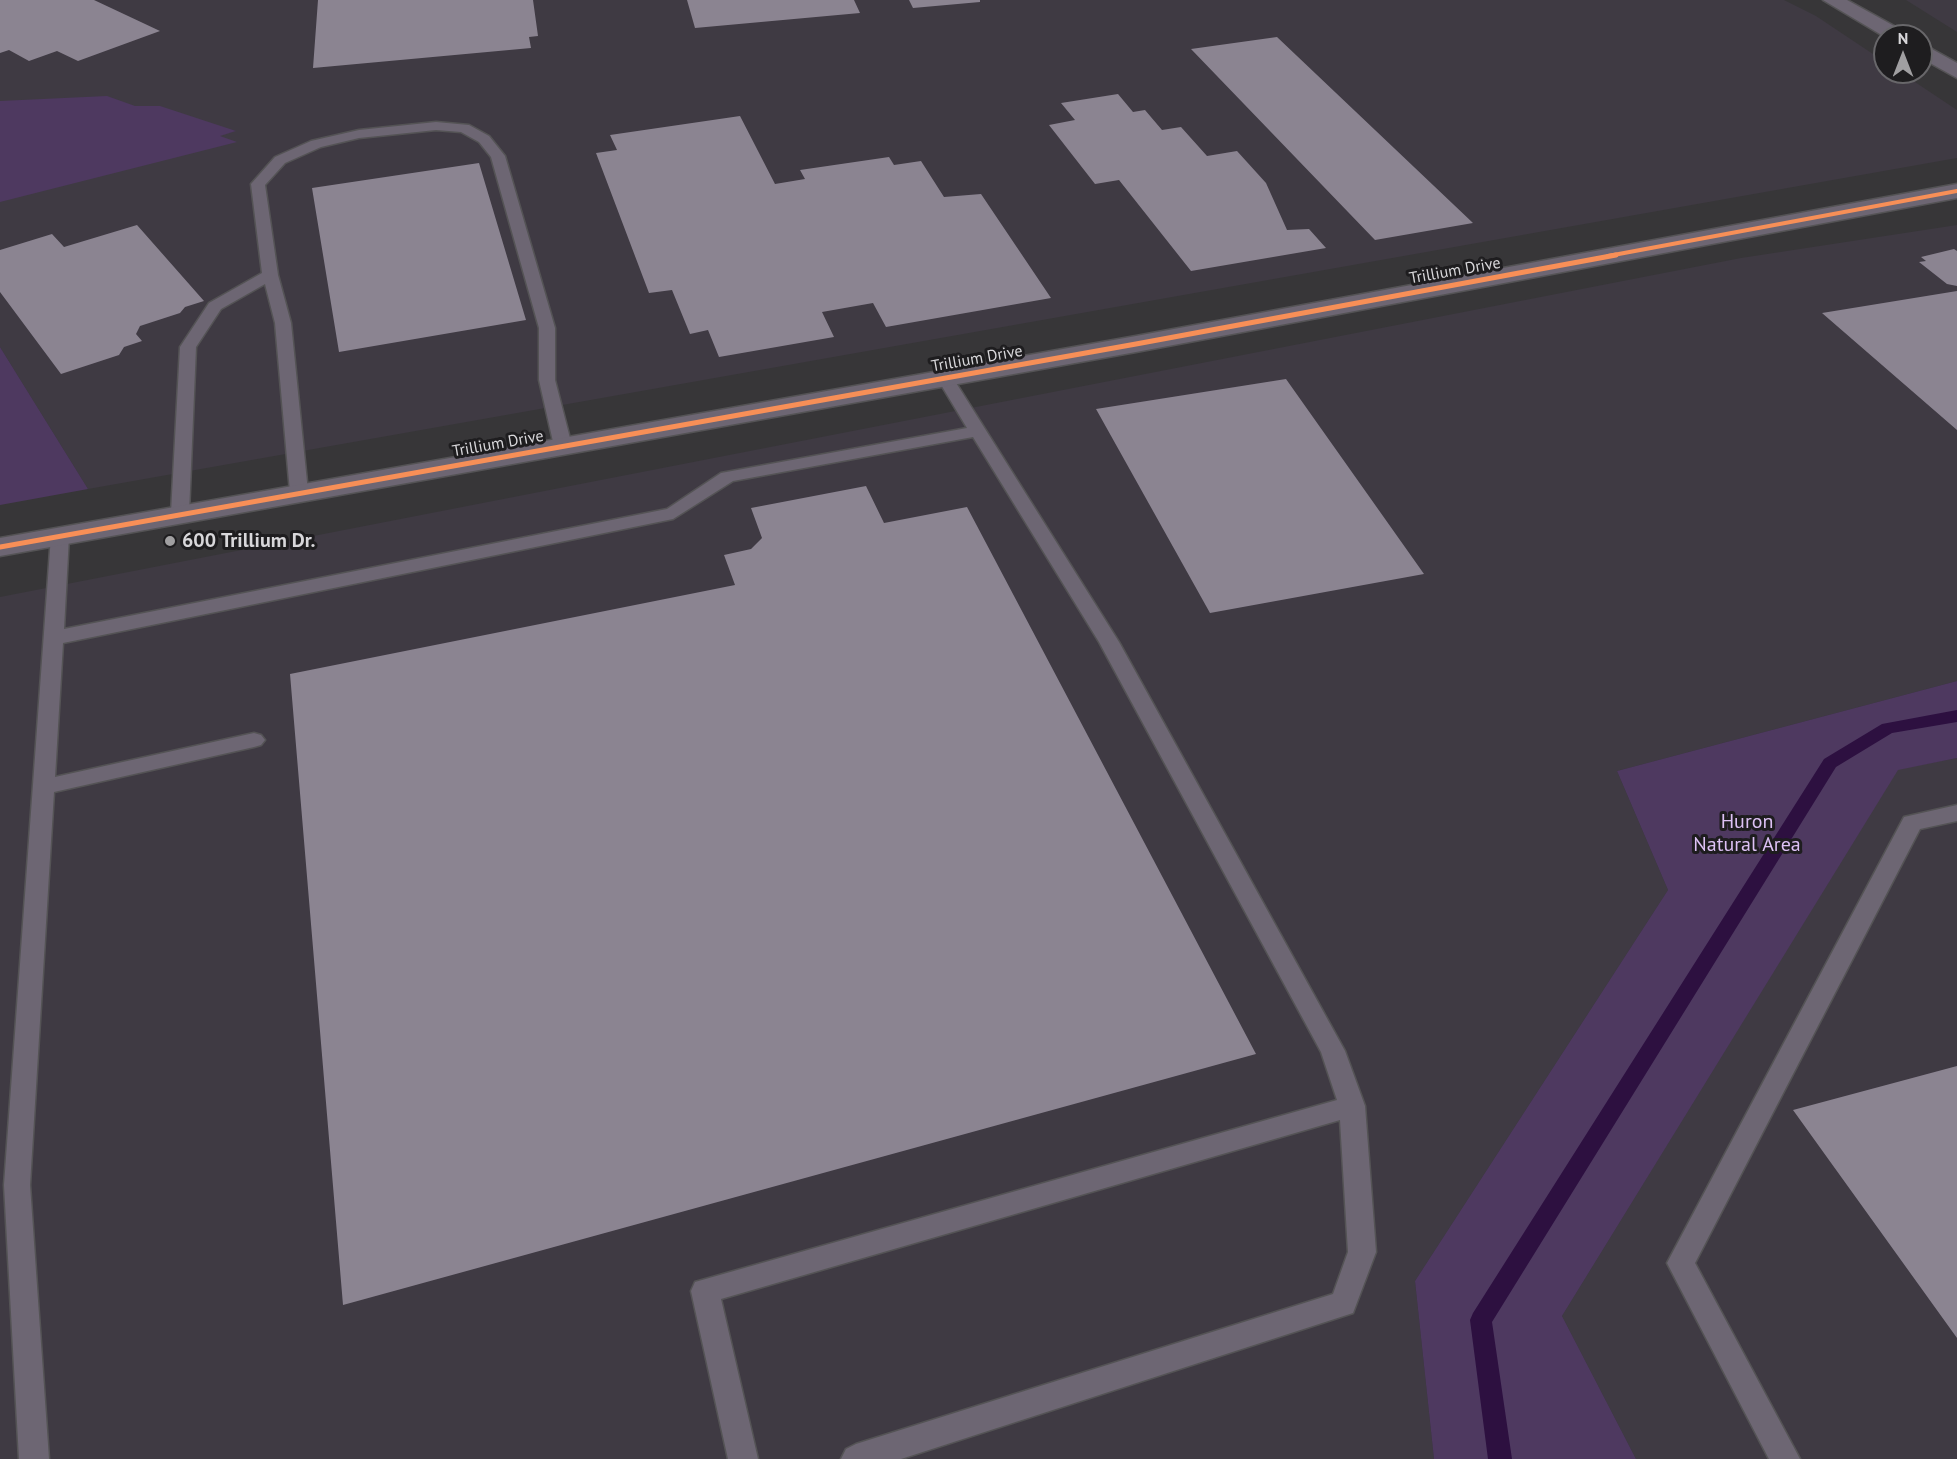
<!DOCTYPE html>
<style>
body{margin:0}
#map{position:relative;width:1957px;height:1459px;overflow:hidden;background:#373638;font-family:"PT Sans",sans-serif}
canvas{display:block}
.north{position:absolute;left:1873px;top:24px;width:60px;height:60px;box-sizing:border-box;background:#1e1d1f;border:2px solid #68676a;border-radius:50%;rotate:0deg;font-size:16px;font-weight:700;line-height:24px;text-align:center;color:#d8d7da}
.north::after{content:'';display:block;margin:auto;width:21px;height:27px;background:#a09fa1;clip-path:polygon(50% 0,100% 100%,50% 72%,0 100%)}
</style>
<div id="map">
<canvas width="1957" height="1459"></canvas>
<div class="north">N</div>
</div>
<script>
const g = document.querySelector('canvas').getContext('2d');
g.lineJoin = 'round';
function fill(path, color) {
  g.fillStyle = color;
  g.fill(path, 'evenodd');
}
function shape(rows) {
  const path = new Path2D();
  for (const r of rows) {
    path.moveTo(r[0], r[1]);
    for (let i = 2; i < r.length; i += 2) path.lineTo(r[i], r[i + 1]);
  }
  return path;
}
function trace(path, color, width, dash) {
  g.strokeStyle = color;
  g.lineWidth = width;
  g.lineCap = dash ? 'butt' : 'round';
  g.setLineDash(dash || []);
  g.stroke(path);
}
function write(font, color, halo, rows, align = 'center') {
  g.font = font + ' "PT Sans",sans-serif';
  g.lineWidth = 6;
  g.setLineDash([]);
  g.textBaseline = 'middle';
  g.strokeStyle = halo;
  g.fillStyle = color;
  for (const [text, x, y, turn = 0] of rows) {
    g.save();
    g.translate(x, y);
    g.rotate((+turn || 0) * Math.PI / 180);
    g.textAlign = isNaN(turn) ? turn : align;
    if (halo) g.strokeText(text, 0, 0);
    g.fillText(text, 0, 0);
    g.restore();
  }
}
fill(shape([
 [0,0,1784,0,1816,16,1885,62,1885,72,1900,72,1957,110,1957,158,88,489,0,347,0,195,235,131,0,107],
 [1906,0,1957,0,1957,32],
 [1957,225,1957,681,1617,771,1668,890,1415,1281,1434,1459,0,1459,0,597,1741,258],
 [1957,758,1957,1459,1636,1459,1562,1316,1898,769]
]), '#3f3a43');
fill(shape([
 [107,96,135,106,160,106,236,131,220,136,237,142,0,202,0,101],
 [0,347,88,489,0,505],
 [1957,681,1957,758,1898,770,1562,1316,1636,1459,1434,1459,1415,1281,1668,890,1617,771]
]), '#4e3960');
fill(shape([
 [1957,710,1957,722,1892,733,1836,767,1492,1322,1512,1459,1488,1459,1470,1320,1473,1313,1824,759,1882,724,1957,710]
]), '#2d1040');
fill(shape([
 [0,0,94,0,160,31,78,61,57,51,29,61,9,50,0,53],
 [318,0,533,0,538,36,529,37,531,48,313,68],
 [687,0,854,0,860,13,695,28],
 [909,0,980,0,980,2,913,8],
 [1277,37,1473,223,1375,240,1191,49],
 [1118,94,1133,112,1145,110,1162,130,1181,127,1207,156,1237,151,1266,183,1287,230,1309,229,1326,248,1191,271,1119,180,1095,184,1049,125,1075,120,1061,103],
 [740,116,775,184,805,179,800,170,889,157,894,165,921,161,944,197,981,194,1051,298,886,327,873,303,822,312,834,337,719,357,708,330,690,334,672,290,649,293,596,153,617,150,610,135],
 [479,163,526,320,339,352,312,188],
 [137,225,204,301,185,307,180,313,140,326,136,334,142,341,124,347,119,355,61,374,0,292,0,250,52,234,64,247],
 [1954,249,1957,251,1957,286,1947,284,1919,262,1926,261,1921,257],
 [1957,291,1957,430,1822,313],
 [1286,379,1424,574,1210,613,1096,409],
 [866,486,884,523,967,507,1256,1054,343,1305,290,674,735,585,724,555,751,549,762,538,751,508],
 [1957,1066,1957,1338,1793,1110]
]), '#8b8491');
const service = shape([
 [436,122,469,125,489,136,505,156,555,328,555,380,572,446,563,451,554,446,539,380,539,328,491,157,479,142,461,132,436,130,359,138,321,147,285,163,265,185,278,275,291,323,308,492,299,497,290,492,275,323,265,284,221,309,196,347,189,513,180,519,173,517,171,513,180,347,209,303,262,273,251,184,275,157,311,141,359,130,436,122],
 [945,373,953,378,1119,642,1345,1051,1365,1106,1376,1252,1353,1313,901,1459,841,1459,846,1449,856,1444,1333,1294,1348,1252,1340,1120,721,1299,758,1459,728,1459,691,1291,695,1282,1337,1100,1321,1052,1099,642,973,437,733,481,673,519,63,643,55,777,254,733,261,735,265,740,261,745,254,747,54,792,30,1185,49,1459,19,1459,4,1185,51,536,53,532,67,532,69,536,64,629,667,509,721,473,967,428,937,378,945,373],
 [1957,805,1957,821,1920,829,1695,1263,1800,1459,1769,1459,1667,1263,1904,817,1957,805]
]);
const minor = shape([
 [1823,0,1847,0,1905,32,1908,36,1885,37,1823,0],
 [1921,43,1957,63,1957,78,1921,58,1921,43]
]);
const tertiary = shape([
 [1957,184,1957,198,1136,352,0,556,0,538,1136,336,1957,184]
]);
trace(service, '#545355', 3);
trace(minor, '#545355', 3);
trace(tertiary, '#545355', 3);
fill(service, '#6d6673');
fill(minor, '#6d6673');
fill(tertiary, '#6d6673');
trace(shape([
 [1608,256,1957,191]
]), '#f78f57', 4);
trace(shape([
 [0,547,1136,344,1616,255]
]), '#f78f57', 5);
for (const [x, y, r, color] of [
 [170,541,6,"#a09fa1"]
]) {
  const dot = new Path2D();
  dot.arc(x, y, r, 0, 2 * Math.PI);
  g.fillStyle = color;
  g.fill(dot);
  trace(dot, '#1e1d1f', 2);
}
write('16px', '#d8d7da', '#1e1d1f', [
 ["Trillium Drive",1455,271,-10],
 ["Trillium Drive",977,359,-10],
 ["Trillium Drive",498,444,-10]
]);
write('bold 20px', '#d8d7da', '#1e1d1f', [
 ["600 Trillium Dr.",182,541]
], 'left');
write('20px', '#ddc1f5', '#1e1d1f', [
 ["Huron",1747,822],
 ["Natural Area",1747,845]
]);
</script>
